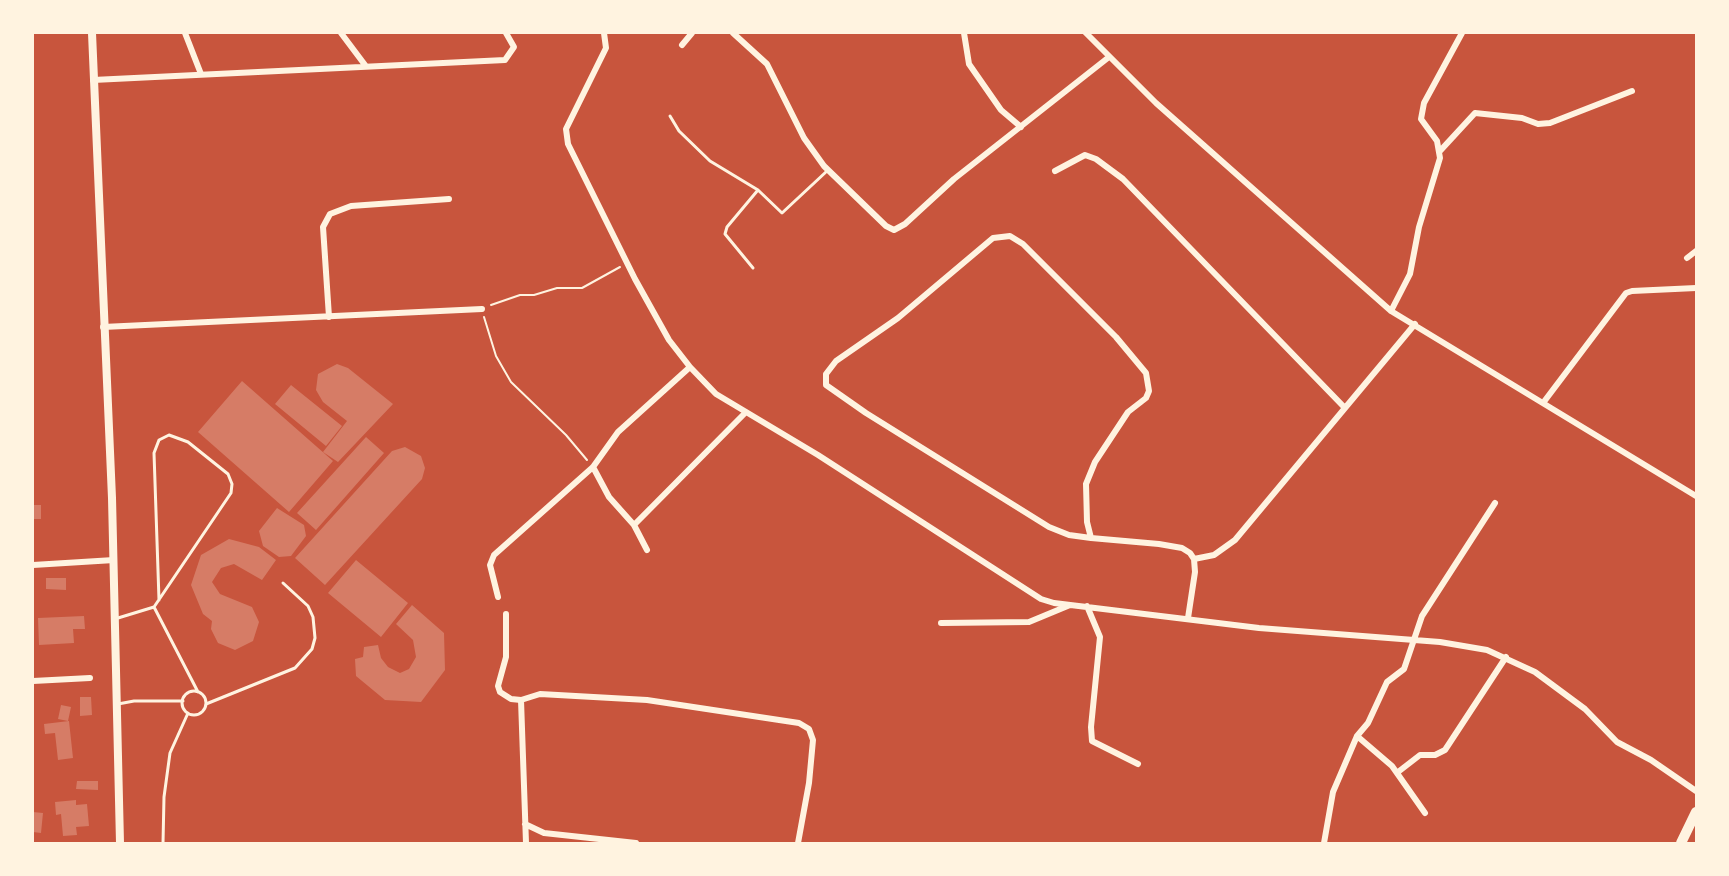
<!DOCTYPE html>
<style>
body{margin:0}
#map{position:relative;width:1729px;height:876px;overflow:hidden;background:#c8553d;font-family:Spectral,serif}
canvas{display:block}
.frame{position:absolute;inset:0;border:34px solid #fff3e0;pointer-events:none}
</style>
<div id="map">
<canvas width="1729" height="876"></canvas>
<div class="frame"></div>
</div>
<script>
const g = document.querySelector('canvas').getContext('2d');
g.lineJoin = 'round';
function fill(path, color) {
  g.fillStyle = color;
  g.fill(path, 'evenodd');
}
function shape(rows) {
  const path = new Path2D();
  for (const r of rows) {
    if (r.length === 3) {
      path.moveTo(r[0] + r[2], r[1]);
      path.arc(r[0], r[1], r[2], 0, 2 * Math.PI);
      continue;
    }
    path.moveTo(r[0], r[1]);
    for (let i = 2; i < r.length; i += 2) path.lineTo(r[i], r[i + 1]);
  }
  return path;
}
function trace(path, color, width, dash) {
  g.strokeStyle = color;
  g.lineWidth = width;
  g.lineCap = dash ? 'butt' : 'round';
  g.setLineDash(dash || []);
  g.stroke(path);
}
fill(shape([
 [337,364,348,368,393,404,338,462,323,452,347,421,323,402,316,390,318,374],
 [242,381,333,461,289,512,198,432],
 [291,385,342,426,326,446,275,404],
 [366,437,384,453,316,530,297,513],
 [405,447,421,456,425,468,422,479,325,585,295,558,392,451],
 [33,505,41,505,41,519,33,519],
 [277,508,304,525,306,536,291,556,279,557,263,546,259,531],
 [229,539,259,547,276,560,262,580,234,564,221,568,212,582,220,594,252,607,259,622,253,641,235,650,218,643,211,629,212,621,203,614,191,585,201,555],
 [356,560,408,603,381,637,328,593],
 [46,578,66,578,66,590,46,589],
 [412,605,444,633,445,670,421,702,385,700,356,676,355,659,363,657,364,647,378,645,381,658,388,667,400,673,409,669,416,657,413,640,396,624],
 [84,616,85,629,73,629,74,643,39,645,38,618],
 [80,697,91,697,92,715,80,716],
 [61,705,71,707,68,721,58,719],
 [69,721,73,758,58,760,55,733,45,734,44,724],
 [77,781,98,781,98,790,76,789],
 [76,800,76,805,87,804,89,826,76,827,77,835,63,836,61,814,56,815,55,802],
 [33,812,43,813,41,833,33,832]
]), '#d67c66');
trace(shape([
 [491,305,520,295,534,295,557,288,582,288,620,267],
 [484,317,496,356,511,382,566,435,587,460]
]), '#fff3e0', 2);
trace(shape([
 [670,116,679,131,710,161,758,190,782,213,827,171],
 [753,268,725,234,727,227,758,190],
 [154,607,198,692],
 [118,618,154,607,231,493,232,484,228,474,188,442,169,435,159,440,154,453,159,600],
 [194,703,12],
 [118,704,134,701,183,701],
 [206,704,295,668,312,649,315,638,313,617,308,606,283,583],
 [163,843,164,797,170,753,188,713]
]), '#fff3e0', 3);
trace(shape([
 [185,33,201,74],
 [341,33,365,65],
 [604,33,606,48,566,129,568,144,635,279,669,340,690,367,716,394,818,455,1041,599,1054,603,1259,628,1440,642,1487,650,1535,672,1585,709,1617,742,1651,760,1696,791],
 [733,33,767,64,804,138,824,166,886,226,894,230,905,224,954,179,1109,57],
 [964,33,969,64,1001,110,1021,127],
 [1086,33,1156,103,1391,311,1696,496],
 [682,45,692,33],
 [93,80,505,60,514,47,506,33],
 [1440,151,1475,113,1522,118,1538,124,1550,123,1632,91],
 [1055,171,1085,155,1096,159,1123,179,1345,408],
 [1687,258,1696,251],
 [1391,311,1410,274,1419,227,1440,158,1437,141,1421,119,1424,103,1462,33],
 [329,317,323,227,330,214,351,206,449,199],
 [103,327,482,309],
 [1543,403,1626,293,1632,291,1696,288],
 [593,467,609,497,634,525,647,550],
 [634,525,745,413],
 [1091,538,1087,522,1086,484,1095,462,1128,412,1146,398,1149,391,1146,373,1116,337,1023,244,1010,236,993,238,898,318,836,361,826,374,826,385,866,413,1049,527,1069,535,1091,538,1159,544,1182,548,1190,553,1194,559,1195,572,1188,618],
 [1194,559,1214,555,1235,540,1415,324],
 [33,565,114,560],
 [498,597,490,565,494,555,593,467,618,432,690,367],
 [1087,606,1100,637,1091,727,1092,741,1138,764],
 [506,614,506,657,498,686,500,692,511,699,521,700,540,694,647,700,799,723,809,729,813,740,809,783,798,843],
 [941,623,1029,622,1070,605],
 [33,681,90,678],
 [521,700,526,843],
 [1357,736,1392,766,1425,813],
 [1398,772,1420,755,1435,755,1445,750,1506,657],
 [525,824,544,833,636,843],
 [1324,843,1333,792,1357,736,1368,723,1387,682,1404,669,1422,616,1495,503]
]), '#fff3e0', 6);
trace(shape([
 [92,33,112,498,120,843]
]), '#fff3e0', 8);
trace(shape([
 [1681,843,1696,812]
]), '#fff3e0', 10);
</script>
